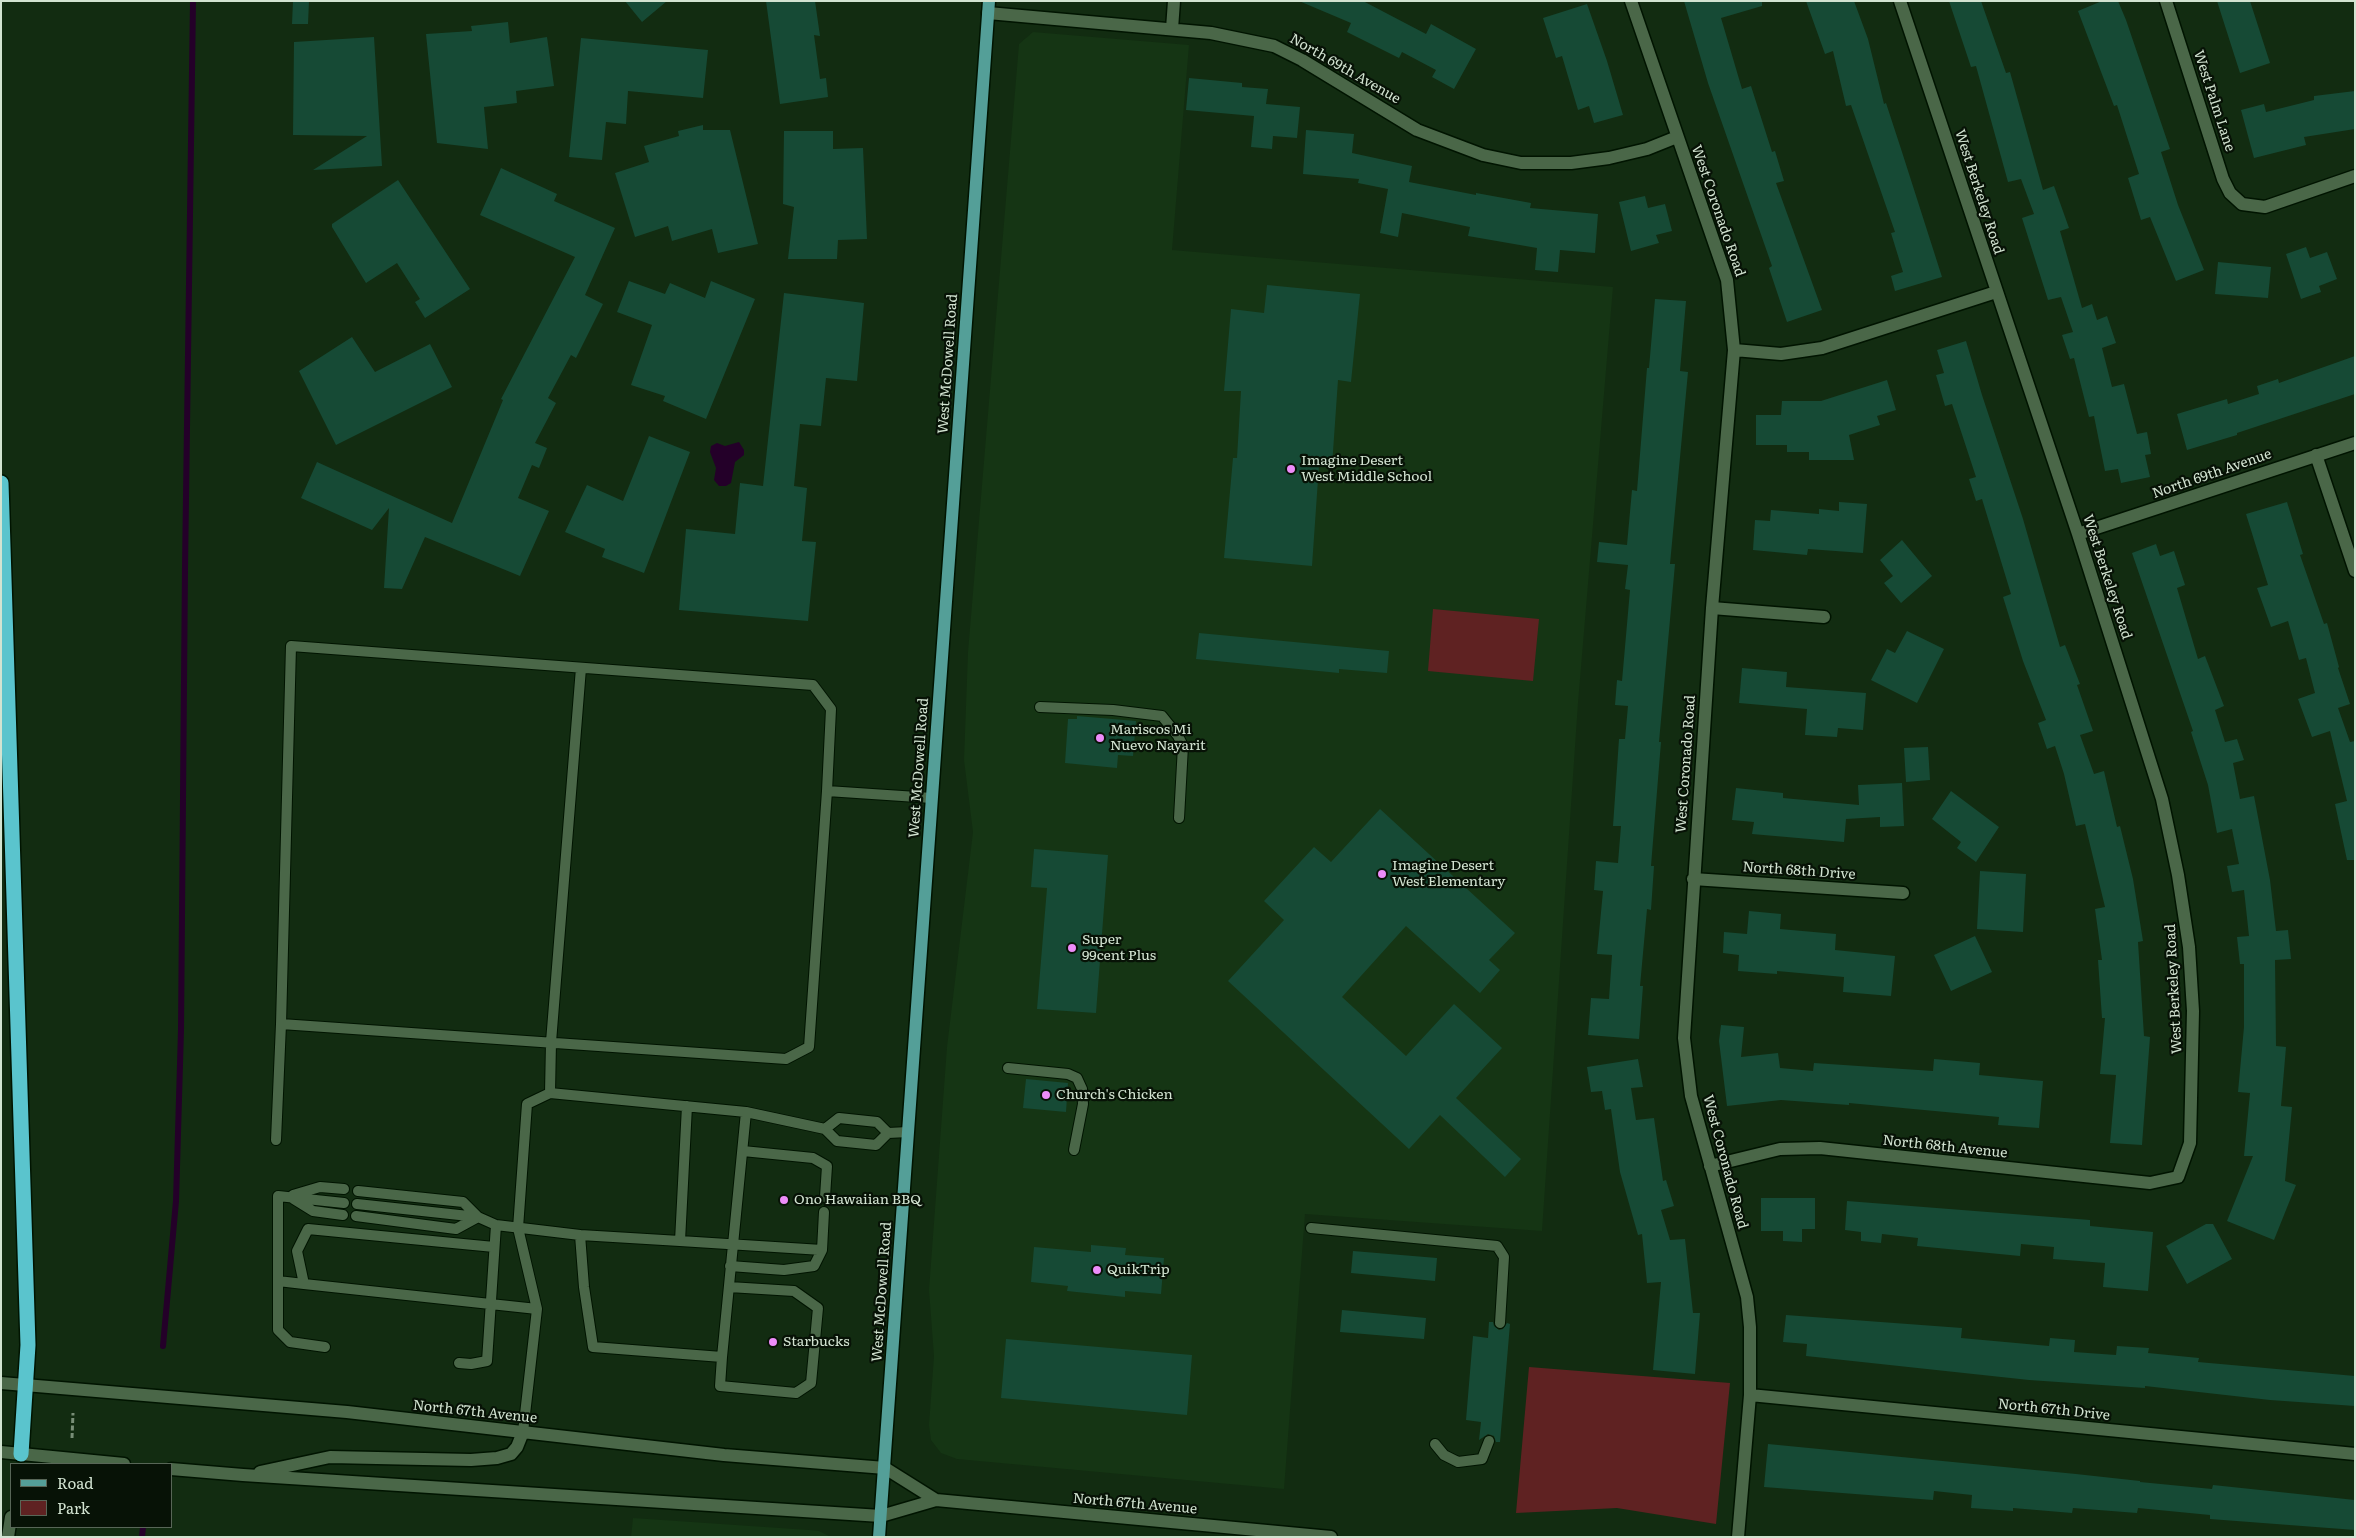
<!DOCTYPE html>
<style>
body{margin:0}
#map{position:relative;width:2356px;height:1538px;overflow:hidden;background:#122c11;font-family:Literata,serif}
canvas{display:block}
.frame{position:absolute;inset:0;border:2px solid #d2e3d1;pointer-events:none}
.legend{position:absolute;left:10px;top:1463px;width:162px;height:65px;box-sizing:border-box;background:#071206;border:1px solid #586657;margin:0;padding:6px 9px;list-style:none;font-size:15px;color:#d2e3d1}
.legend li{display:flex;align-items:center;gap:10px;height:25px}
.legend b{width:25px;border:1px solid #586657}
</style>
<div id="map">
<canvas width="2356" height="1538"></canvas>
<div class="frame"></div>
<ul class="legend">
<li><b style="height:6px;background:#549f98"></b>Road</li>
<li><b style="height:14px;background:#5f2222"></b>Park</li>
</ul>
</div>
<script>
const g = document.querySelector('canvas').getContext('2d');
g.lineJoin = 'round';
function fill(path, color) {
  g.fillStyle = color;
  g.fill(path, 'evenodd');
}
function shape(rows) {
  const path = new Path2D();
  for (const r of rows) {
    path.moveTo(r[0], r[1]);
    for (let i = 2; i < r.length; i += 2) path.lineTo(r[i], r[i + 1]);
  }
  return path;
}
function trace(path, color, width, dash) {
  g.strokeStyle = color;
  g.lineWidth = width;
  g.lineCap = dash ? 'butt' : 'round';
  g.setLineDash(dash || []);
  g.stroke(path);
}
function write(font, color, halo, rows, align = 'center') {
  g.font = font + ' Literata,serif';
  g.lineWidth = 4.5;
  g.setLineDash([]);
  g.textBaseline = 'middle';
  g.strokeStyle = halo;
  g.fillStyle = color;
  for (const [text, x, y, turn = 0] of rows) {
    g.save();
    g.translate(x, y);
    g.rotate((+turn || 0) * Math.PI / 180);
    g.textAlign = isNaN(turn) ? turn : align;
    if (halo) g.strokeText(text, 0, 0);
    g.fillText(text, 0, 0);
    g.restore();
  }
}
fill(shape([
 [1033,32,1189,45,1172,250,1613,287,1578,703,1542,1231,1305,1214,1284,1489,957,1459,941,1453,931,1440,929,1425,934,1356,929,1290,947,1047,973,832,964,760,968,652,1019,44],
 [633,1518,809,1530,819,1531,831,1537,631,1537]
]), '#153514');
fill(shape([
 [1433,609,1539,619,1533,681,1428,671],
 [1529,1367,1730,1383,1716,1524,1617,1508,1516,1513]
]), '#5f2222');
fill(shape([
 [739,442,744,450,744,455,735,462,731,483,726,486,719,486,714,480,716,468,710,452,711,446,717,443,725,446]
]), '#240029');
trace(shape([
 [163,1346,176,1201,181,1030,185,568,193,1],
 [142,1537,143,1527]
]), '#240029', 6);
fill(shape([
 [293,1,309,1,308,24,292,24],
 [625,1,667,1,642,22],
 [766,1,815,1,820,36,814,35,820,79,826,78,828,97,780,104],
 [1299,1,1363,1,1426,34,1431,24,1476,49,1454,89,1432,77,1436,70,1402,52,1399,58,1347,32,1351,23],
 [1684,1,1762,1,1762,6,1721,18,1742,89,1751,86,1772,152,1775,151,1784,181,1776,183,1822,310,1787,322,1769,268,1772,266,1708,83],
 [1806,1,1854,1,1868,39,1884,104,1886,103,1902,152,1942,277,1895,291,1891,276,1903,272,1891,233,1895,232,1851,105,1846,106,1833,51,1825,54],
 [1949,1,1981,1,2006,73,2010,72,2043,190,2054,186,2069,228,2060,231,2082,308,2092,304,2097,320,2107,316,2116,343,2102,348,2112,387,2124,384,2137,434,2147,432,2151,454,2145,455,2150,477,2121,483,2118,469,2105,471,2094,416,2089,417,2074,358,2070,359,2062,335,2073,332,2061,297,2048,300,2022,218,2034,214,2021,179,2008,182,1976,66,1971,67],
 [2102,1,2118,1,2126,20,2170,149,2161,152,2178,205,2204,270,2176,281,2150,217,2141,220,2128,178,2139,174,2117,105,2114,106,2078,11],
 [2217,1,2250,1,2270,63,2240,73],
 [1587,4,1607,61,1623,115,1594,123,1589,106,1578,110,1562,56,1556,58,1543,18],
 [508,22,510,43,547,37,554,86,516,91,517,103,484,107,488,149,437,143,426,34,472,31,471,26],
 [374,37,382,166,313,170,367,136,293,135,294,42],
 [581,38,708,50,703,98,628,91,626,124,606,122,602,160,569,157],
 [1189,78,1242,83,1242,87,1268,89,1266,104,1300,107,1297,138,1273,136,1272,149,1251,147,1254,116,1186,110],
 [2355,91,2355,129,2304,137,2306,145,2254,158,2241,110,2264,104,2266,112,2314,100,2314,96],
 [703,125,703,130,730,130,758,244,718,253,712,229,672,241,668,226,635,237,615,173,649,162,644,146,679,136,678,131],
 [1306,130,1354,134,1352,153,1412,166,1409,182,1476,195,1476,193,1531,203,1530,208,1598,214,1595,253,1560,250,1558,272,1535,270,1537,248,1468,236,1470,227,1402,213,1398,237,1380,233,1388,189,1358,183,1359,179,1303,174],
 [784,131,833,131,833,149,863,148,867,239,838,240,837,259,788,259,794,207,783,204],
 [501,168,557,194,554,201,615,228,585,295,603,304,576,358,571,355,548,398,556,403,535,443,547,448,539,468,532,465,518,498,549,511,520,576,425,537,402,589,384,588,389,508,372,530,301,498,317,462,452,523,503,400,501,399,575,257,480,215],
 [398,180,470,289,425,318,415,302,420,299,397,263,366,283,332,227,332,224],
 [1645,196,1648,208,1665,204,1672,231,1656,235,1659,243,1631,251,1619,202],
 [2306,247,2310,258,2327,252,2337,279,2319,286,2321,292,2301,299,2286,254],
 [2218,262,2271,267,2268,298,2215,294],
 [629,281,665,294,670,283,705,298,711,281,755,299,706,419,663,401,665,396,631,385,652,325,617,312],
 [1267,285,1360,294,1351,382,1338,380,1332,466,1319,465,1312,566,1224,558,1233,458,1237,458,1241,391,1224,391,1231,309,1264,313],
 [784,293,864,303,857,381,826,378,821,426,800,424,794,486,807,488,802,541,816,542,808,621,679,610,686,529,735,534,740,483,763,486],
 [1655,299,1686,301,1680,371,1688,372,1670,564,1675,564,1659,742,1661,742,1651,866,1654,866,1651,910,1647,909,1640,986,1643,986,1639,1039,1588,1035,1591,998,1609,999,1612,955,1597,954,1603,891,1594,890,1596,861,1618,863,1621,826,1613,826,1619,739,1625,739,1628,706,1615,705,1617,680,1622,681,1630,590,1625,589,1628,565,1597,562,1599,542,1627,545,1632,490,1637,491,1647,368,1649,368],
 [352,337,375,372,430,344,452,387,336,445,299,371],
 [1966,341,1982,395,2023,519,2060,647,2065,645,2080,684,2077,685,2093,731,2080,735,2094,774,2104,771,2117,827,2120,826,2133,879,2143,941,2138,942,2144,1036,2150,1037,2142,1145,2110,1143,2116,1075,2100,1074,2105,1018,2102,1018,2098,960,2102,960,2095,909,2105,907,2085,824,2076,826,2064,774,2055,746,2047,749,2038,723,2046,720,2023,661,2003,597,2011,594,1982,499,1976,501,1969,479,1976,477,1952,404,1945,406,1936,375,1944,373,1937,350],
 [2355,356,2355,394,2237,433,2237,435,2187,450,2177,414,2227,399,2228,404,2259,394,2257,386,2278,379,2279,383],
 [1887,380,1896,410,1877,416,1880,425,1849,435,1854,460,1809,460,1809,452,1787,452,1787,445,1756,445,1756,415,1781,415,1782,401,1821,401],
 [649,436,690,452,644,573,602,557,605,549,565,532,587,485,623,501],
 [1839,502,1867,504,1863,553,1808,549,1807,555,1753,550,1755,520,1770,521,1771,510,1819,514,1819,509,1839,511],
 [2287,502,2303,554,2300,555,2324,624,2327,623,2339,667,2338,668,2350,704,2338,708,2350,742,2355,741,2355,860,2347,860,2335,804,2347,801,2330,731,2312,737,2298,699,2315,693,2306,658,2299,660,2288,621,2271,627,2257,588,2268,585,2246,514],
 [1902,540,1932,576,1901,603,1884,583,1893,576,1880,560],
 [2156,544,2160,556,2174,551,2185,585,2177,588,2198,659,2205,656,2224,706,2215,710,2225,742,2237,739,2244,760,2233,763,2240,799,2254,796,2270,880,2276,931,2288,930,2291,959,2275,960,2276,1046,2286,1047,2281,1106,2292,1107,2285,1181,2296,1185,2274,1240,2227,1221,2253,1156,2244,1156,2250,1093,2238,1092,2244,1027,2244,964,2240,964,2237,937,2249,936,2244,890,2232,892,2227,866,2239,864,2232,829,2217,833,2208,785,2191,732,2193,731,2132,553],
 [1907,631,1944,649,1917,703,1871,680,1887,649,1895,653],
 [1199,633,1389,651,1387,673,1339,669,1339,673,1196,659],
 [1742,668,1787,672,1786,687,1866,693,1863,730,1838,728,1837,737,1805,735,1807,709,1739,703],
 [1077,716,1136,721,1133,756,1118,755,1117,768,1065,763,1068,719,1077,719],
 [1928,747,1930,780,1906,782,1904,748],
 [1902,783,1904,826,1880,827,1880,817,1846,819,1844,842,1752,834,1754,822,1732,820,1736,788,1783,793,1783,798,1859,805,1858,785],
 [1951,791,1999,827,1976,862,1957,848,1961,842,1932,819],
 [1380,809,1515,933,1489,960,1500,970,1480,993,1406,926,1342,997,1406,1056,1454,1004,1502,1048,1456,1098,1521,1159,1505,1177,1440,1115,1409,1149,1228,981,1284,920,1264,901,1314,847,1331,862],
 [1034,849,1108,855,1096,1013,1037,1009,1047,888,1031,887],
 [1980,871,2026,874,2023,932,1977,929],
 [1749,911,1781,914,1780,929,1836,934,1835,950,1895,956,1891,996,1843,992,1844,977,1777,971,1777,974,1738,971,1739,955,1723,953,1724,932,1747,934],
 [1975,936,1992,972,1951,991,1934,955],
 [1721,1025,1744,1027,1741,1057,1778,1053,1780,1068,1813,1071,1814,1063,1933,1071,1934,1059,1980,1063,1979,1075,2043,1081,2039,1128,1998,1125,1999,1117,1849,1103,1849,1105,1781,1100,1727,1106,1719,1041],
 [1638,1059,1643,1087,1631,1088,1636,1120,1654,1118,1663,1181,1666,1180,1674,1206,1661,1210,1670,1240,1685,1239,1693,1313,1700,1313,1695,1374,1653,1370,1661,1282,1647,1283,1642,1234,1638,1235,1620,1172,1611,1109,1605,1110,1602,1091,1591,1092,1587,1067],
 [1026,1079,1068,1083,1066,1112,1023,1108],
 [1761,1198,1815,1198,1815,1229,1802,1229,1802,1242,1783,1241,1783,1231,1761,1231],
 [1847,1201,2090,1220,2090,1226,2153,1232,2148,1291,2103,1287,2105,1263,2053,1259,2054,1247,2021,1244,2020,1256,1917,1246,1918,1238,1882,1234,1881,1243,1861,1241,1861,1232,1845,1230],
 [2206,1224,2213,1224,2232,1259,2187,1284,2166,1246],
 [1091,1245,1126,1248,1125,1255,1164,1258,1161,1294,1125,1291,1125,1297,1067,1291,1068,1286,1031,1282,1034,1247,1091,1252],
 [1353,1251,1437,1258,1435,1281,1351,1273],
 [1342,1310,1426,1318,1424,1339,1340,1332],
 [1786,1315,1962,1328,1961,1338,2049,1346,2050,1338,2075,1340,2074,1352,2116,1355,2117,1346,2149,1348,2148,1353,2199,1358,2198,1362,2355,1376,2355,1406,2270,1400,2145,1386,2145,1388,2029,1380,1806,1356,1807,1344,1783,1342],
 [1489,1322,1493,1322,1494,1326,1499,1330,1503,1329,1507,1323,1510,1324,1500,1442,1496,1442,1494,1436,1488,1434,1479,1440,1481,1422,1466,1420,1473,1336,1488,1338],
 [1006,1339,1192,1355,1187,1415,1001,1398],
 [1768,1444,2076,1474,2140,1481,2140,1482,2212,1489,2213,1485,2355,1500,2355,1530,2210,1519,2210,1515,2138,1508,2137,1513,2073,1508,2072,1513,2013,1508,2013,1511,1971,1508,1972,1495,1934,1491,1933,1500,1764,1487]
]), '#164a35');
const service = shape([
 [581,668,551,1042,550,1093,746,1112,825,1129],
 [1040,707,1113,710,1162,716,1178,736,1183,746,1179,818],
 [827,791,831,709,813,685,291,646,281,1024,786,1059,809,1047,827,791,932,798],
 [1008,1068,1068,1074,1077,1078,1082,1089,1083,1104,1074,1150],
 [687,1106,680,1241,580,1235,584,1287,593,1347,722,1357,746,1112],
 [888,1133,877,1122,839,1118,825,1129,837,1141,876,1145,888,1133,908,1132],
 [276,1140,281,1024],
 [743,1151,813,1158,827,1166,825,1197],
 [293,1195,320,1187,344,1189],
 [292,1198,313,1211,343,1215],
 [357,1204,478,1217,496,1225,580,1235],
 [356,1216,456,1229,478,1217,463,1202,358,1191],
 [1311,1228,1497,1246,1504,1257,1500,1323],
 [680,1241,822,1250],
 [494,1247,308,1229,297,1251,304,1284,537,1309],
 [730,1266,784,1270,814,1266,822,1250,824,1212],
 [278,1281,304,1284],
 [325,1347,290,1342,278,1330,278,1196,344,1203],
 [722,1357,720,1386,796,1393,811,1383,818,1308,794,1291,729,1287],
 [459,1363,471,1364,487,1361,496,1225],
 [523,1432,537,1309,518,1228,527,1104,550,1093],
 [1435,1444,1444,1455,1458,1462,1482,1459,1489,1441]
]);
const minor = shape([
 [1631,1,1727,280,1734,350,1712,608,1684,1038,1691,1096,1747,1297,1750,1327,1750,1395,1738,1537],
 [2166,1,2223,179,2230,193,2242,204,2265,207,2355,176],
 [988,13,1211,33,1274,46,1302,60,1417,130,1483,155,1521,163,1571,163,1609,158,1647,149,1677,137],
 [1172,29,1174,1],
 [1734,350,1781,354,1822,348,1996,292],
 [2316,455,2355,571],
 [2078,534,2355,443],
 [1712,608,1824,617],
 [1693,879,1903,893],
 [1710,1166,1780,1149,1820,1148,2150,1183,2178,1177,2190,1143,2193,1011,2189,947,2178,875,2162,799,2078,534,1900,1],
 [1750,1395,2355,1454]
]);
const secondary = shape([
 [1,1383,347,1412,724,1455,885,1468,936,1500],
 [1,1452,124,1464],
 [171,1469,243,1475,881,1516,936,1500,1331,1537],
 [260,1472,330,1457,471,1460,497,1458,511,1454,517,1447,523,1432],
 [8,1537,11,1517]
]);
const primary = shape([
 [879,1537,989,1]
]);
const motorway = shape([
 [1,483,28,1345,21,1454]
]);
trace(service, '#001400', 12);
trace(minor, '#001400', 15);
trace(secondary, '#001400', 15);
trace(primary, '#001400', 15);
trace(motorway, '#001400', 18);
trace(shape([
 [72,1438,73,1413]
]), '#788e77', 3, [5, 2.5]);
trace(service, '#4a6748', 10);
trace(minor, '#4a6748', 12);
trace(secondary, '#4a6748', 12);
trace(primary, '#549f98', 12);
trace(motorway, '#5ac4cd', 15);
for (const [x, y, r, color] of [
 [1291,469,5,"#ed8cf9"],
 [1100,738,5,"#ed8cf9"],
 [1382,874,5,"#ed8cf9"],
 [1072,948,5,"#ed8cf9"],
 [1046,1095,5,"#ed8cf9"],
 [784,1200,5,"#ed8cf9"],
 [1097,1270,5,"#ed8cf9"],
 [773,1342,5,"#ed8cf9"]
]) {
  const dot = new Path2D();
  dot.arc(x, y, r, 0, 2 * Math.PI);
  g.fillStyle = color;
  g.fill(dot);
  trace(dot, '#071206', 2);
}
write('14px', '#d2e3d1', '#071206', [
 ["North 69th Avenue",1345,69,30],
 ["West Palm Lane",2214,101,72],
 ["West Berkeley Road",1979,192,72],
 ["West Coronado Road",1718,211,71],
 ["West McDowell Road",948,364,-86],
 ["North 69th Avenue",2212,474,-19],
 ["West Berkeley Road",2107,577,72],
 ["West Coronado Road",1686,764,-86],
 ["West McDowell Road",919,768,-86],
 ["North 68th Drive",1799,871,4],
 ["West Berkeley Road",2174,989,-93],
 ["North 68th Avenue",1945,1147,6],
 ["West Coronado Road",1725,1162,75],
 ["West McDowell Road",882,1292,-86],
 ["North 67th Drive",2054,1410,6],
 ["North 67th Avenue",475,1412,6],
 ["North 67th Avenue",1135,1504,5]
]);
write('14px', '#d2e3d1', '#071206', [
 ["Imagine Desert",1301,461],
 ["West Middle School",1301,477],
 ["Mariscos Mi",1110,730],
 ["Nuevo Nayarit",1110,746],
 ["Imagine Desert",1392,866],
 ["West Elementary",1392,882],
 ["Super",1082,940],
 ["99cent Plus",1082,956],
 ["Church's Chicken",1056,1095],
 ["Ono Hawaiian BBQ",794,1200],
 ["QuikTrip",1107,1270],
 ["Starbucks",783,1342]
], 'left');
</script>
